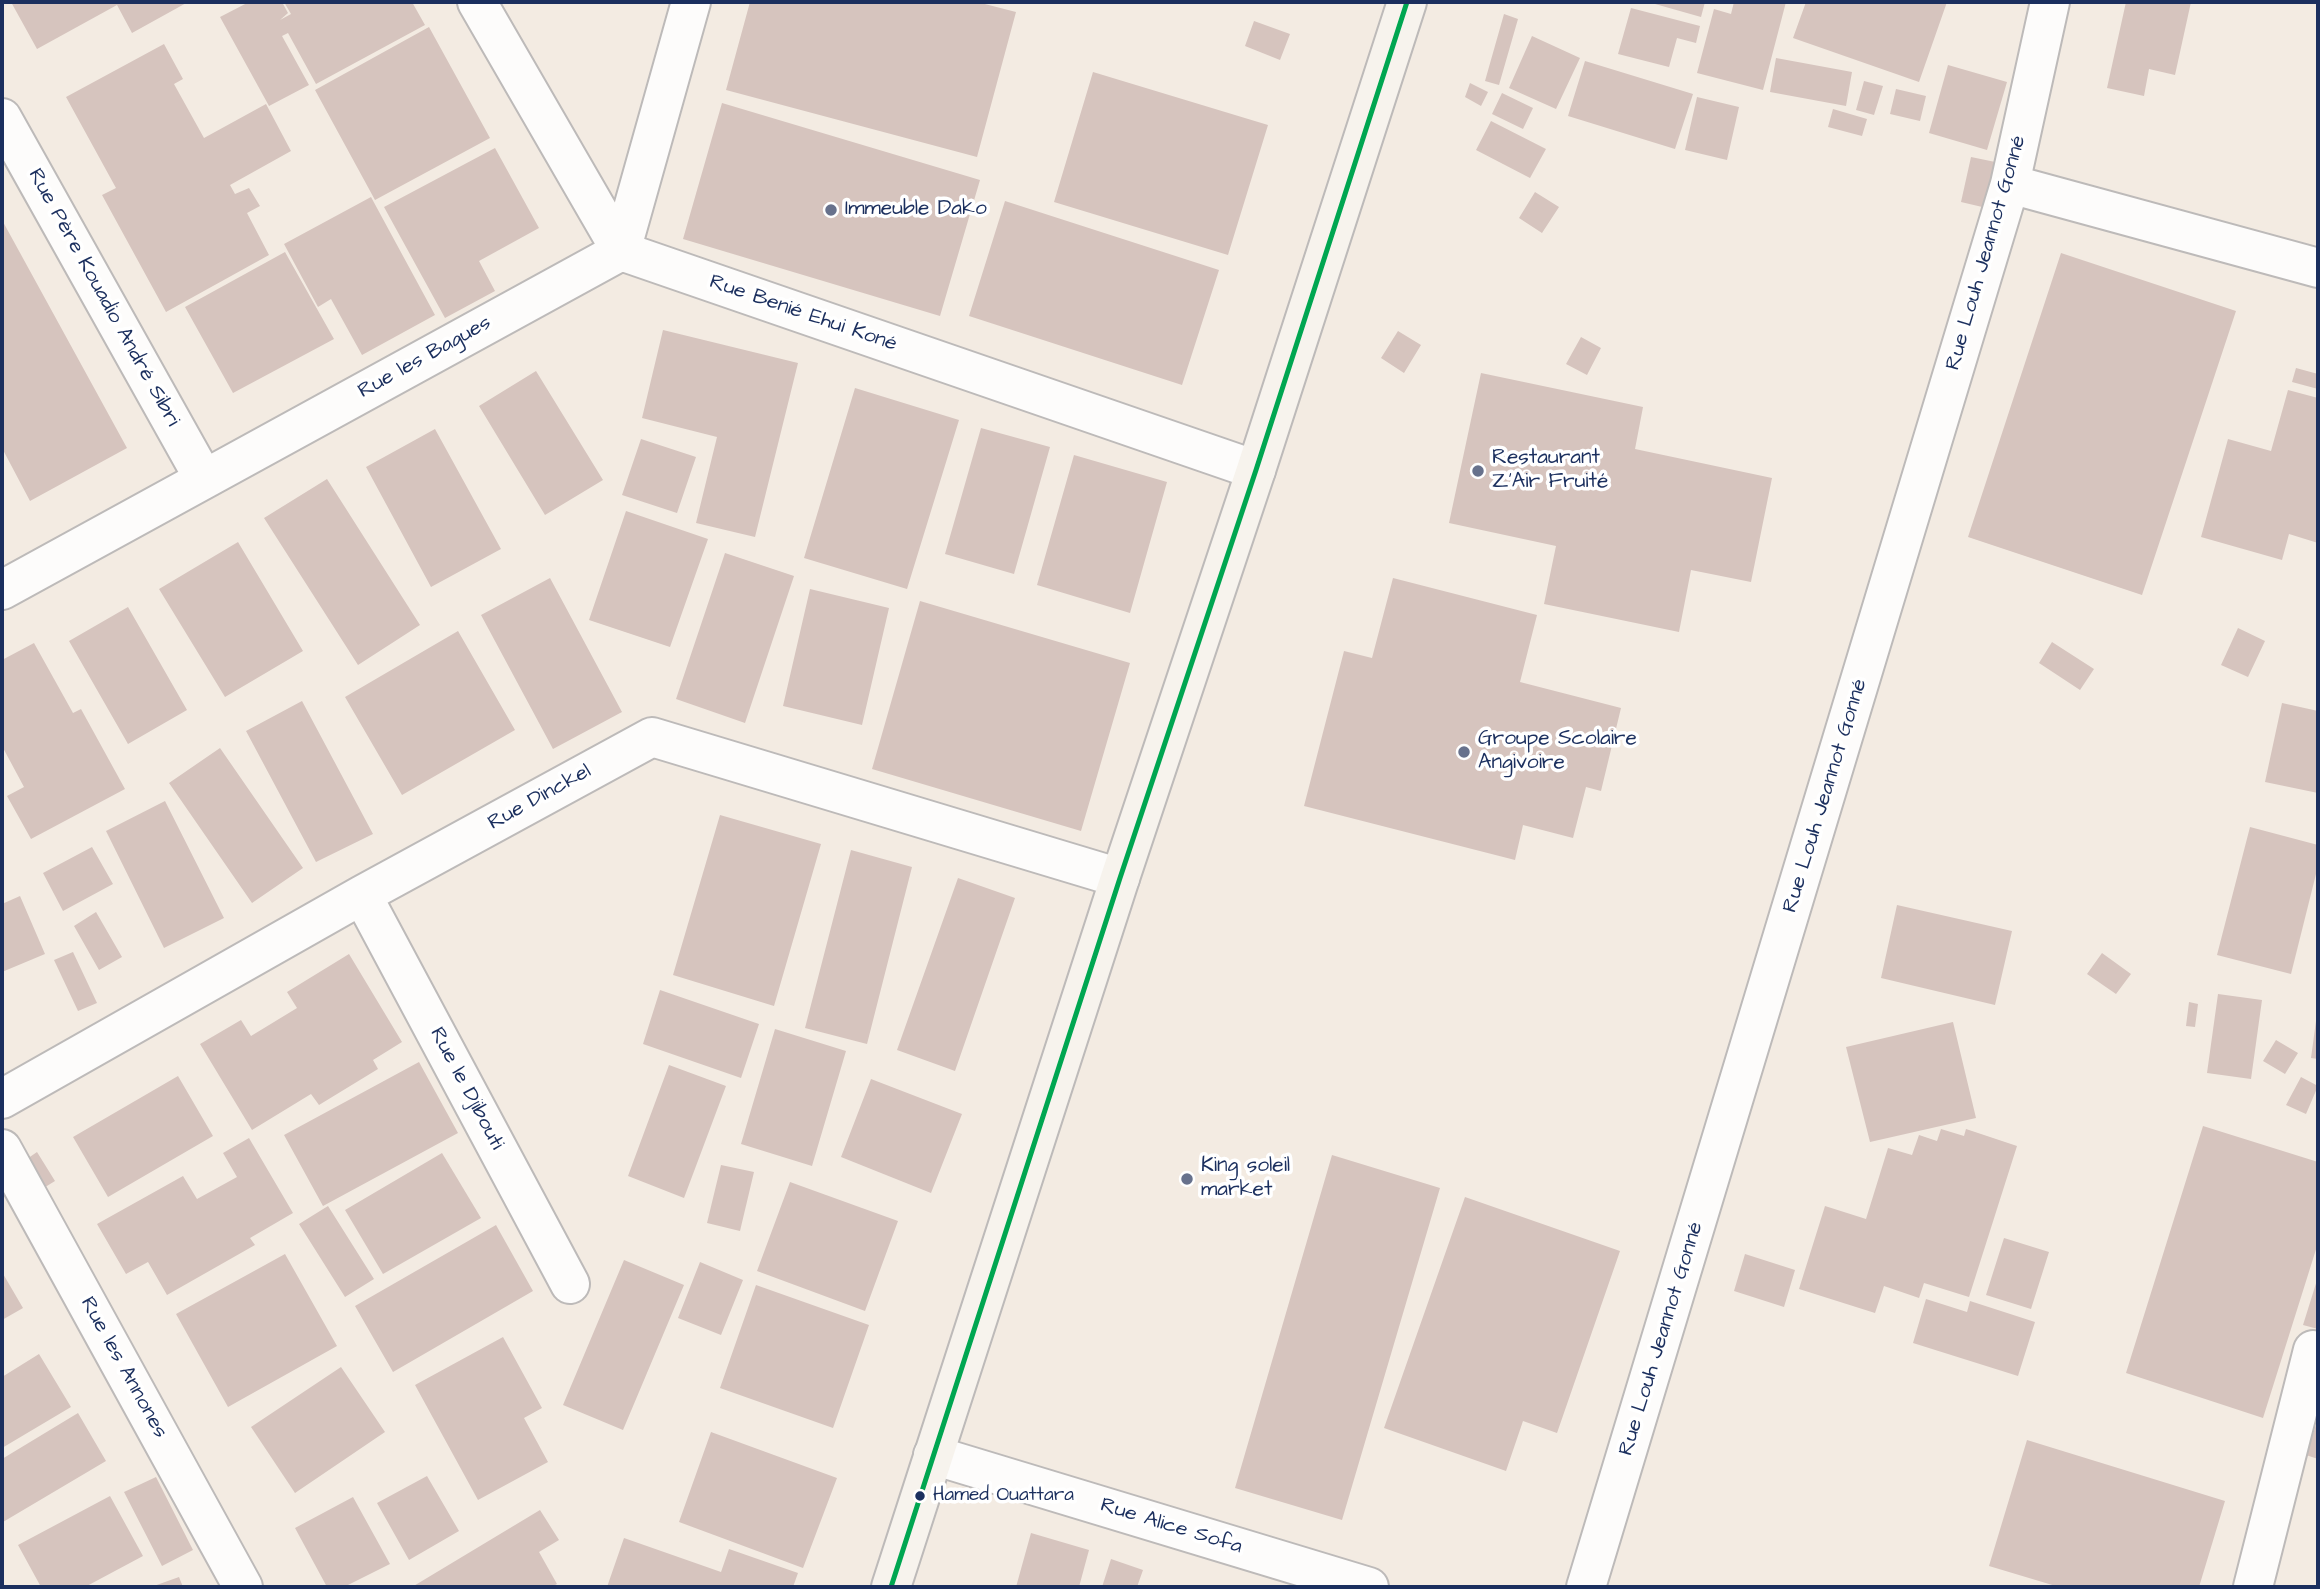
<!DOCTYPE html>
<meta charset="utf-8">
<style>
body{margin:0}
#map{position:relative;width:2320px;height:1589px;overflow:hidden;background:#f3ebe2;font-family:"Architects Daughter",sans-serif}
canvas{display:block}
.frame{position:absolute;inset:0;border:4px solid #1b2f5e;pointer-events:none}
</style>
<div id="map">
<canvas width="2320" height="1589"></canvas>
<div class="frame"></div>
</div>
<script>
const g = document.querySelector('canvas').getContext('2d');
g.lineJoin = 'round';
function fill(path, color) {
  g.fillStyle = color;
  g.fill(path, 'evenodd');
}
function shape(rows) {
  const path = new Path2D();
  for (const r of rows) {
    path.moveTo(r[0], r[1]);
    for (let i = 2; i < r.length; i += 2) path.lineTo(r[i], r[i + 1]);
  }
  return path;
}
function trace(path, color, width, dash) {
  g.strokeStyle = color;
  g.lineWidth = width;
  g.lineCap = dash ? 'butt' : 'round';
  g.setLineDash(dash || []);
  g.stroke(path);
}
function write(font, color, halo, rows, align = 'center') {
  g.font = font + ' "Architects Daughter",sans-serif';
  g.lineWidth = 7;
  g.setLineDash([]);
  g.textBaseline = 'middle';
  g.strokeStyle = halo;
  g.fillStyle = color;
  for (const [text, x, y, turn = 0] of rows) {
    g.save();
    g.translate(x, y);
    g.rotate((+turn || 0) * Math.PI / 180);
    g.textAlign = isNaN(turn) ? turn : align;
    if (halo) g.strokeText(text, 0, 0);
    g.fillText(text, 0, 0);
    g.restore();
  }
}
fill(shape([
 [11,2,188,2,132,33,117,5,37,49],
 [249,2,282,2,288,13,280,20,291,14,284,2,412,2,425,25,316,84,288,33,282,36,309,85,269,106,220,17],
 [750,2,977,2,1016,12,977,157,726,90],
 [1648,2,1705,2,1701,17],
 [1734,2,1786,2,1763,90,1697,73,1714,9,1731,14],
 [1806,2,1947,2,1919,82,1793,38],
 [2126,2,2191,2,2175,75,2149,69,2144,96,2107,88],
 [1631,8,1700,26,1696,43,1677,38,1669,67,1618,54],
 [1504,14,1518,19,1499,85,1485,81],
 [1254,21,1290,34,1280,60,1245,46],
 [429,27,490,138,375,200,315,90],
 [1532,36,1580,58,1556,109,1509,88],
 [164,44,183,79,174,84,204,138,266,104,291,151,230,185,235,194,249,188,260,206,247,213,269,255,166,312,102,195,116,188,66,97],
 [1776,58,1852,72,1846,106,1770,92],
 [1585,61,1693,94,1675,149,1568,116],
 [1948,65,2007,82,1987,150,1929,133],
 [1093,72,1268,125,1228,255,1054,202],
 [1864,81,1883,86,1874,115,1856,110],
 [1470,83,1488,92,1481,106,1465,97],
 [1896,89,1926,96,1920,121,1890,114],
 [1502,93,1533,108,1523,129,1492,114],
 [1697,97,1739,107,1727,160,1685,150],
 [722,103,980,180,940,316,683,239],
 [1833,109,1867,119,1862,136,1828,127],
 [1491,121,1546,149,1530,178,1476,150],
 [495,148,539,228,479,261,495,291,445,318,384,207],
 [1971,157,2005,164,1995,210,1961,202],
 [1535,192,1559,207,1542,233,1519,218],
 [371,197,435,315,362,355,331,299,318,307,284,244],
 [1005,201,1219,270,1182,385,969,316],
 [2,220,127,448,30,501,2,448],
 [285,252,334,339,233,393,185,307],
 [2061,253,2236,311,2142,595,1968,537],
 [663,330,798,363,755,537,696,523,717,437,642,418],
 [1398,331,1421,345,1404,373,1381,358],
 [1581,337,1601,348,1587,375,1566,364],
 [2296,368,2318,374,2318,389,2292,382],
 [536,371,603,480,545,515,479,406],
 [1481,373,1643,407,1635,449,1772,478,1751,582,1691,570,1679,632,1544,604,1556,546,1449,523],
 [855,388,959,420,907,589,804,558],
 [2288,390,2318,398,2318,543,2289,534,2282,560,2201,537,2228,439,2271,451],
 [981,428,1050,447,1014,574,945,554],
 [435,429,501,549,431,587,366,467],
 [641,439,696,457,677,513,622,495],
 [1074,455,1167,482,1130,613,1037,585],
 [327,479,420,625,358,665,264,518],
 [626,511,708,539,670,647,589,620],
 [238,542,303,651,225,697,159,589],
 [725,553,794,576,745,723,676,699],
 [550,578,622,712,553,749,481,615],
 [1393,578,1537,615,1520,682,1621,708,1601,791,1586,787,1573,838,1523,825,1515,860,1304,806,1344,651,1372,658],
 [810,589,889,608,862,725,783,706],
 [920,601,1130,663,1081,831,872,769],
 [128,607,187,710,128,744,69,641],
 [2238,628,2265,641,2248,677,2221,665],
 [458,631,515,730,402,795,345,697],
 [2052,642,2094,669,2080,690,2039,663],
 [34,643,73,713,81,709,125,789,31,839,7,796,24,787,2,746,2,660],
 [302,701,373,834,316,862,246,731],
 [2282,703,2318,711,2318,793,2265,782],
 [220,748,303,868,252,903,169,783],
 [165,801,224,918,164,948,106,831],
 [720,815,821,844,774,1006,673,975],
 [2250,827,2318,845,2318,866,2291,974,2217,955],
 [92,847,113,884,63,911,43,873],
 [851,850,912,867,867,1044,805,1028],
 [958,878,1015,898,955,1071,897,1050],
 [20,896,45,954,2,972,2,904],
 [1897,905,2012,931,1995,1005,1881,978],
 [96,912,122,957,99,970,74,926],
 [73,952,97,1003,78,1011,54,960],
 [2102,953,2131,974,2116,994,2087,974],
 [349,954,402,1042,373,1060,378,1069,319,1105,311,1094,252,1130,200,1044,241,1020,251,1036,297,1008,287,992],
 [660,990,759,1024,741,1078,643,1044],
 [2218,994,2262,1000,2251,1079,2207,1073],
 [2189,1002,2198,1004,2195,1027,2186,1026],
 [2316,1021,2318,1022,2318,1059,2311,1058],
 [1953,1022,1976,1118,1870,1142,1846,1047],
 [775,1029,846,1051,812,1166,741,1144],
 [2276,1040,2298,1053,2285,1074,2263,1061],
 [419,1062,458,1133,323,1206,284,1135],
 [669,1065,726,1086,684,1198,628,1176],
 [178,1076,213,1136,108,1197,73,1137],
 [2301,1077,2318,1086,2306,1114,2286,1105],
 [871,1079,962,1114,931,1193,841,1157],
 [2203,1126,2318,1162,2318,1243,2263,1418,2126,1373],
 [1941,1129,1964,1136,1966,1129,2017,1146,1969,1297,1924,1283,1919,1298,1884,1286,1875,1313,1799,1289,1825,1206,1866,1219,1888,1148,1912,1155,1919,1135,1937,1141],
 [249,1138,293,1213,250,1238,255,1245,167,1295,148,1262,126,1274,97,1224,183,1176,197,1199,237,1177,223,1153],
 [37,1152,55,1181,42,1189,24,1161],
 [442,1153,481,1218,383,1274,345,1210],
 [1332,1155,1440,1188,1342,1520,1235,1488],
 [721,1165,754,1172,740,1231,707,1223],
 [790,1182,898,1221,865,1311,757,1271],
 [1465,1197,1620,1251,1557,1433,1523,1421,1506,1471,1384,1428],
 [328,1206,374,1279,345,1297,299,1224],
 [496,1225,533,1291,393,1372,355,1306],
 [2004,1238,2049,1252,2031,1309,1986,1295],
 [285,1254,337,1346,228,1407,176,1314],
 [1745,1254,1795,1270,1784,1307,1734,1291],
 [624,1260,684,1285,623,1430,563,1405],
 [700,1262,743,1280,721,1335,678,1318],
 [2,1272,23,1308,2,1320],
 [2318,1277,2318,1329,2303,1325],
 [756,1285,869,1325,833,1428,720,1388],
 [1926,1299,1967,1312,1970,1301,2035,1322,2018,1376,1913,1343],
 [503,1337,542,1408,524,1418,548,1462,478,1500,415,1385],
 [39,1354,71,1407,2,1448,2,1377],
 [341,1367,385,1432,295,1493,251,1427],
 [78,1413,106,1461,3,1522,2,1459],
 [2318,1419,2318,1459,2306,1455],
 [711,1432,837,1478,803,1568,679,1522],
 [2027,1440,2225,1501,2199,1587,2059,1587,1989,1566],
 [427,1476,459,1531,409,1560,377,1503],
 [156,1477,193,1550,162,1566,124,1492],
 [110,1496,143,1556,85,1587,41,1587,18,1545],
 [353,1497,390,1564,344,1587,327,1587,295,1528],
 [540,1510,559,1540,539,1552,557,1584,551,1587,412,1587],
 [1031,1533,1089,1550,1079,1587,1016,1587],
 [624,1538,721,1572,729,1549,798,1573,793,1587,607,1587],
 [1111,1559,1143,1570,1137,1587,1102,1587],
 [179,1577,183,1587,151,1587]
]), '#d6c4be');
const street = shape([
 [477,2,621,251,1256,470],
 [2,118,204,479],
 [2010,184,2318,268],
 [2,590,621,251,691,2],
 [362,895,570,1284],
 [2,1099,362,895,652,737,1120,878],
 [2,1149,243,1587],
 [933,1455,1369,1587],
 [1586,1587,2010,184,2050,2],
 [2253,1587,2313,1350]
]);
const secondary = shape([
 [891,1587,1120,878,1256,470,1407,2]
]);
trace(street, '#bdbab9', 42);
trace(secondary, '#bdbab9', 42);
trace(street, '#fdfcfb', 38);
trace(secondary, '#f7f3ed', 38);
trace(shape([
 [891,1587,1120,878,1256,470,1407,2]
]), '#00a651', 5);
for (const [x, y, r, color] of [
 [831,210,7,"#67718c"],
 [1478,471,7,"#67718c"],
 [1464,752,7,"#67718c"],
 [1187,1179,7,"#67718c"],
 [920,1496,6,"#1b2f5e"]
]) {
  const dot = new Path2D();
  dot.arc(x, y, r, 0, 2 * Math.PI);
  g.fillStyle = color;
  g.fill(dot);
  trace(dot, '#fff', 2.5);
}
write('19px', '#1b2f5e', '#fff', [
 ["Hamed Ouattara",933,1496]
], 'left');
write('21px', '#1b2f5e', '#fff', [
 ["Immeuble Dako",845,210],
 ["Restaurant",1492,459],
 ["Z'Air Fruité",1492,483],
 ["Groupe Scolaire",1478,740],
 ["Angivoire",1478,764],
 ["King soleil",1201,1167],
 ["market",1201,1191]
], 'left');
write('21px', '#1b2f5e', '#fff', [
 ["Rue Louh Jeannot Gonné",1987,253,-74],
 ["Rue Père Kouadio André Sibri",103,298,61],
 ["Rue Benié Ehui Koné",803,314,19],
 ["Rue les Bagues",425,358,-29],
 ["Rue Louh Jeannot Gonné",1826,796,-73],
 ["Rue Dinckel",540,798,-29],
 ["Rue le Djibouti",466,1089,62],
 ["Rue Louh Jeannot Gonné",1662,1339,-73],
 ["Rue les Annones",123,1368,61],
 ["Rue Alice Sofa",1171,1527,17]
]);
</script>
